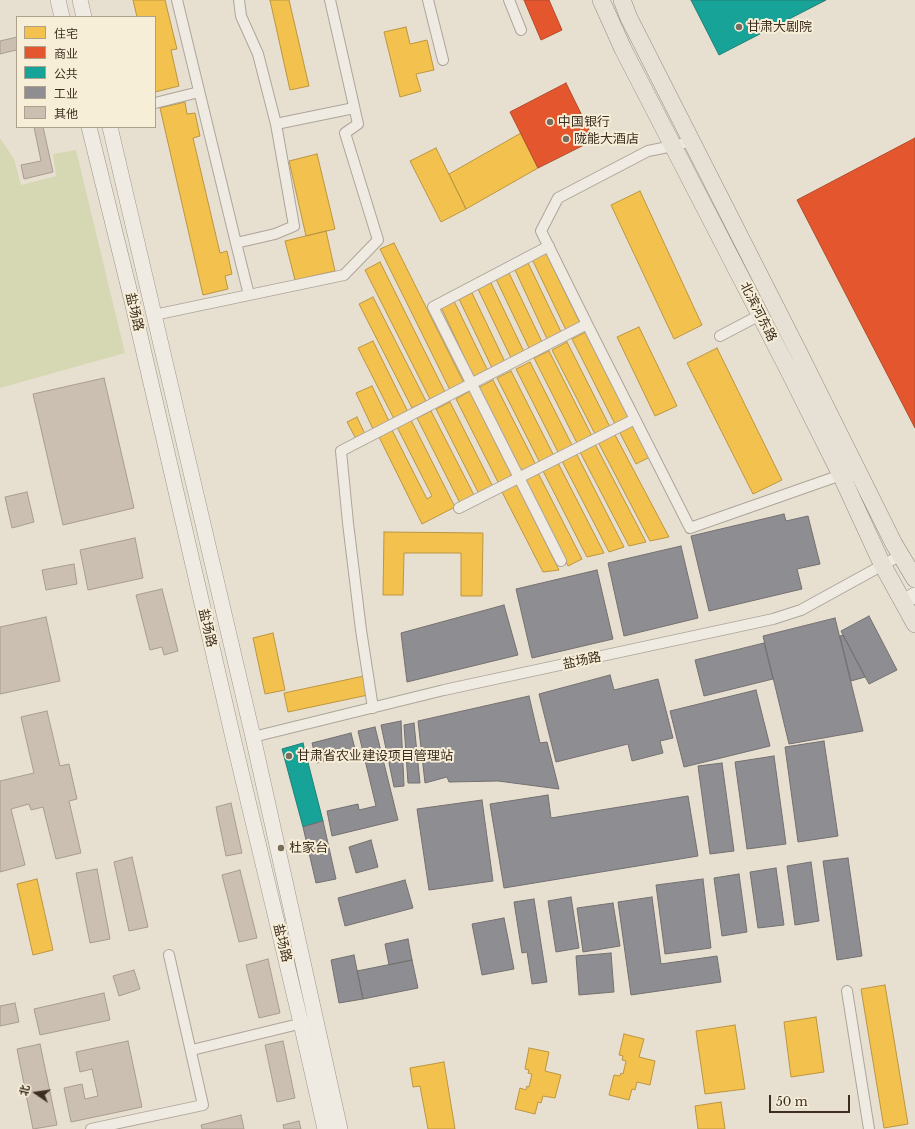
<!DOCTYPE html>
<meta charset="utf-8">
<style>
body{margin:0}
#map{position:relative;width:915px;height:1129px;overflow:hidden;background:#e7e0d1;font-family:"Libre Baskerville","Noto Sans SC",serif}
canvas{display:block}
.legend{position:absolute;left:16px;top:16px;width:140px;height:112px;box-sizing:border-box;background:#f7eed8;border:1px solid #ada18e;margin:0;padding:5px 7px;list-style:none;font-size:12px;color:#3d2e20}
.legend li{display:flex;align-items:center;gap:8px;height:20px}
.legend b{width:20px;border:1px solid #ada18e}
.north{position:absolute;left:16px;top:1073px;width:40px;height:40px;-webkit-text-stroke:3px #f7eed8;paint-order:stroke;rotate:283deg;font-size:11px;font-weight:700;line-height:16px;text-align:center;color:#3d2e20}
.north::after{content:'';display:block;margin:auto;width:14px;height:18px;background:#3d2e20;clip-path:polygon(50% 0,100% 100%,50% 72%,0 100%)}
.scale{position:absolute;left:769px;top:1095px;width:81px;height:18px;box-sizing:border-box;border:2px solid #3d2e20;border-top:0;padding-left:5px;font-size:12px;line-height:14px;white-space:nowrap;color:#3d2e20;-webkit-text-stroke:3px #f7eed8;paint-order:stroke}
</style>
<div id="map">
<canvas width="915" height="1129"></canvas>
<ul class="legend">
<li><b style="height:11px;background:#f2c14e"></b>住宅</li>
<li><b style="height:11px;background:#e4572e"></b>商业</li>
<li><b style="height:11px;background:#17a398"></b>公共</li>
<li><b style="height:11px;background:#8d8d92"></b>工业</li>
<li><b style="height:11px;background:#cbbfb2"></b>其他</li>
</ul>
<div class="north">北</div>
<div class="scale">50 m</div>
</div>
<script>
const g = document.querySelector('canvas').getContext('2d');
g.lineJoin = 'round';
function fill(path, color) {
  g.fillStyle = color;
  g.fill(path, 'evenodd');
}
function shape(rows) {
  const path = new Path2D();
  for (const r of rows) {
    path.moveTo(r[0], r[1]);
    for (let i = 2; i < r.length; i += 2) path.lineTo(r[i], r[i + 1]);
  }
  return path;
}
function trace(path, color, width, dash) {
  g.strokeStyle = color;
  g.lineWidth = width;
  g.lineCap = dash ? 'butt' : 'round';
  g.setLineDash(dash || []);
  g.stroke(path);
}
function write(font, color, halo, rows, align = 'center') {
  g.font = font + ' "Libre Baskerville","Noto Sans SC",serif';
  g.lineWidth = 4;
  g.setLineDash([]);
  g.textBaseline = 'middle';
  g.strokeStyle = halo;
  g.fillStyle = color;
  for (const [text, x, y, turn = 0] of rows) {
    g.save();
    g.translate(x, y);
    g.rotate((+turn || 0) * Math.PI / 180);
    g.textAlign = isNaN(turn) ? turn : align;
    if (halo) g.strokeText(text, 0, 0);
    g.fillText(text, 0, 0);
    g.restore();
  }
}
fill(shape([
 [0,138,14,159,21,185,56,176,53,154,76,150,125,353,0,388]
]), '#d6d7b3');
const homes = shape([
 [133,0,165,0,177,49,171,50,179,86,155,92,155,17,137,17,133,0],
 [270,0,289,0,309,86,290,90,270,0],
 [406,27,410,44,427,40,434,70,416,74,421,91,400,97,384,32,406,27],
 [185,102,187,114,195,113,200,136,193,138,220,253,227,251,232,274,225,276,228,289,203,295,160,108,185,102],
 [521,133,538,168,466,209,449,174,521,133],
 [436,148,466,209,441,222,410,161,436,148],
 [317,154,335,229,306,236,289,161,317,154],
 [640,191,702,325,674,339,611,205,640,191],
 [326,231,335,271,295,280,285,241,326,231],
 [394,243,464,383,450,390,380,249,394,243],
 [546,253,580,323,566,330,532,259,546,253],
 [380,262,445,392,430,399,365,270,380,262],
 [528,263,562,334,548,341,515,270,528,263],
 [509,273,543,344,530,350,496,279,509,273],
 [491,283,525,354,512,360,478,289,491,283],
 [472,293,506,364,493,370,459,299,472,293],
 [373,297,426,401,412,408,359,304,373,297],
 [454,301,488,371,474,378,441,307,454,301],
 [639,327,677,406,655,416,617,337,639,327],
 [586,332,630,419,616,426,572,339,586,332],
 [373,341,408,412,394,419,358,348,373,341],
 [567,342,611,429,596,436,552,350,567,342],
 [717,348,782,480,753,494,687,363,717,348],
 [549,351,593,438,578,445,534,358,549,351],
 [530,362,574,449,560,456,516,369,530,362],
 [511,371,555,458,541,465,497,378,511,371],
 [493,380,537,467,522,475,478,388,493,380],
 [372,386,389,421,373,429,356,393,372,386],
 [470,391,514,478,500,486,456,399,470,391],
 [450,402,494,489,480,496,436,409,450,402],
 [431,411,475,497,461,505,417,418,431,411],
 [357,417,365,434,356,439,347,422,357,417],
 [411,420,455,507,422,524,379,437,392,430,427,499,432,496,397,427,411,420],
 [633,424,650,457,636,464,619,431,633,424],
 [614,433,669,537,650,541,598,442,614,433],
 [595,444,646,542,629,546,580,452,595,444],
 [576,453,624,547,609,552,562,461,576,453],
 [558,463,604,553,587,557,543,471,558,463],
 [538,473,582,559,568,566,525,480,538,473],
 [517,484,559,570,543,572,502,492,517,484],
 [384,532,483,533,482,596,461,596,461,553,404,553,403,595,383,595,384,532],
 [273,633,285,690,265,694,253,638,273,633],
 [364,676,368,695,288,712,284,693,364,676],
 [37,879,53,950,33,955,17,884,37,879],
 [885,985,908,1124,884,1128,861,989,885,985],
 [816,1017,824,1072,791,1077,784,1022,816,1017],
 [735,1025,745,1089,705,1094,696,1031,735,1025],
 [624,1034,644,1039,639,1057,655,1061,650,1085,637,1082,635,1090,632,1089,629,1100,609,1095,614,1075,620,1076,621,1073,623,1074,626,1061,622,1060,623,1056,619,1055,624,1034],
 [529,1048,549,1052,545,1071,561,1075,555,1098,543,1096,541,1103,538,1102,535,1114,515,1109,520,1088,526,1090,527,1086,529,1087,532,1074,528,1073,529,1070,525,1069,529,1048],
 [444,1062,455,1129,428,1129,420,1086,413,1087,410,1068,444,1062],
 [721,1102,725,1129,698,1129,695,1106,721,1102]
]);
fill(homes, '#f2c14e');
trace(homes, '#bc9540', 1);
const shops = shape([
 [524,0,549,0,562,30,541,40,524,0],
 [566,83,594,140,538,168,510,112,566,83],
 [915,138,915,428,797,200,915,138]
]);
fill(shops, '#e4572e');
trace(shops, '#b24b2a', 1);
const public = shape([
 [691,0,826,0,719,55,691,0],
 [303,743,323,821,303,827,282,749,303,743]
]);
fill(public, '#17a398');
trace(public, '#228074', 1);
const industry = shape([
 [784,514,786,521,808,516,820,564,797,569,802,589,709,611,691,536,784,514],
 [681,546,698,618,624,636,608,563,681,546],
 [597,570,613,639,532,658,516,589,597,570],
 [504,605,518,655,407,682,401,633,504,605],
 [869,616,897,670,869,684,841,631,869,616],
 [835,618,863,731,789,744,763,636,835,618],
 [843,635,865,677,851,681,840,636,843,635],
 [764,643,773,679,704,696,695,660,764,643],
 [610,675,614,690,658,679,673,738,660,741,663,753,632,761,628,744,556,762,539,694,610,675],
 [756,690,770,746,684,767,670,711,756,690],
 [529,696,540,743,547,742,559,789,498,781,449,782,447,777,425,783,418,721,529,696],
 [401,721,404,786,394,787,381,725,401,721],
 [414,723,420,783,408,783,404,725,414,723],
 [375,727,398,820,332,836,327,811,358,804,359,810,376,806,358,731,375,727],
 [351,733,356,753,317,763,312,743,351,733],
 [824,741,838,836,798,842,785,747,824,741],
 [774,756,786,844,747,849,735,762,774,756],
 [722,763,734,851,710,854,698,766,722,763],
 [548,795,551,818,688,796,698,856,504,888,490,804,548,795],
 [482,800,493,881,429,890,417,809,482,800],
 [323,821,336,879,316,883,303,827,323,821],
 [371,840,378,867,356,873,349,847,371,840],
 [848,858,862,956,837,960,823,861,848,858],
 [811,862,819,921,795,925,787,866,811,862],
 [776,868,784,925,758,928,750,872,776,868],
 [739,874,747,932,722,936,714,878,739,874],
 [703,879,711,948,665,954,656,885,703,879],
 [405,880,413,908,345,926,338,898,405,880],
 [571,897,579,948,556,952,548,901,571,897],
 [652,897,661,964,717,956,721,982,631,995,618,902,652,897],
 [534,899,547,982,532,984,527,952,522,953,514,902,534,899],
 [613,903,620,946,583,952,577,908,613,903],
 [504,918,514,969,482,975,472,924,504,918],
 [408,939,412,960,389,965,385,944,408,939],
 [611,953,614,992,579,995,576,956,611,953],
 [354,955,363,999,339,1003,331,960,354,955],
 [412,960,418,988,363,999,357,971,412,960]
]);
fill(industry, '#8d8d92');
trace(industry, '#757070', 1);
const building = shape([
 [17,37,17,54,16,50,0,54,0,41,17,37],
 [34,127,43,127,53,172,24,179,21,165,41,161,34,127],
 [104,378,134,508,63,525,33,394,104,378],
 [27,492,34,522,12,528,5,497,27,492],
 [135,538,143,578,88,590,80,550,135,538],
 [74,564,77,584,46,590,42,570,74,564],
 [162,589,178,651,164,655,162,647,150,650,136,595,162,589],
 [46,617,60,681,0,694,0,627,46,617],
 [47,711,60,766,69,764,77,799,69,801,81,853,56,859,43,807,31,810,29,804,11,809,25,865,0,872,0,781,34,773,21,717,47,711],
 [231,803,242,853,226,856,216,807,231,803],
 [132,857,148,927,129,931,114,862,132,857],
 [97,869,110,939,90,943,76,873,97,869],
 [240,870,257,938,239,942,222,875,240,870],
 [268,959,280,1013,259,1018,246,965,268,959],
 [134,970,140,989,119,996,113,976,134,970],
 [104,993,110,1020,40,1035,34,1009,104,993],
 [15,1003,19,1022,0,1026,0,1006,15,1003],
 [128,1041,142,1107,71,1122,64,1088,82,1084,85,1099,98,1096,92,1069,80,1072,76,1052,128,1041],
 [283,1041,295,1098,277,1102,265,1045,283,1041],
 [40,1044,57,1125,33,1129,17,1049,40,1044],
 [241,1115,244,1129,202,1129,201,1125,241,1115],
 [299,1121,301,1129,284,1129,283,1125,299,1121]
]);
fill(building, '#cbbfb2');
trace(building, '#a89c90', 1);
const street = shape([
 [177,0,236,243,275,234,294,226,276,124,258,54,241,16,239,0],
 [428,0,443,60],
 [509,0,521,30],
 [155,103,199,92],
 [276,124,354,108],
 [236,243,249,295],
 [549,246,433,307,561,561],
 [154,315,344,275,378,240,345,133,358,124,330,0],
 [587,324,541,231,558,198,648,151,673,146,692,141],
 [720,336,760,315],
 [459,508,635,419],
 [373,708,361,630,348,523,341,451,587,324,690,528,841,475],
 [253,737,444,690,773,619,801,610,901,555],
 [847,991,869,1129],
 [192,1050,307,1022],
 [91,1129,203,1105,169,955]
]);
const secondary = shape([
 [58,0,62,17],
 [80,0,84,17],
 [89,127,132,301,234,742,301,1023,325,1129],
 [110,127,253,737,340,1129],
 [903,602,915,595]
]);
const primary = shape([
 [601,0,623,49,788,369,841,475,882,564,915,624],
 [622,0,629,18,799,353,894,544,915,579]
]);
trace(street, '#ada599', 12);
trace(secondary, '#9c958a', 16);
trace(primary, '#928b80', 18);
trace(street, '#efebe3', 10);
trace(secondary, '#efebe3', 15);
trace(primary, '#e6e1d4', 17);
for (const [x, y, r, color] of [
 [739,27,4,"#786c5e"],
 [550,122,4,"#786c5e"],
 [566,139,4,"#786c5e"],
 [289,756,4,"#786c5e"],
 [281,848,4,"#786c5e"]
]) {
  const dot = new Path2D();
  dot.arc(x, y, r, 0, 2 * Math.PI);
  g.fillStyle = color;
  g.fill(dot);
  trace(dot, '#f7eed8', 1.5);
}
write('13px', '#3d2e20', '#f7eed8', [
 ["甘肃大剧院",747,27],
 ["中国银行",558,122],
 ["陇能大酒店",574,139],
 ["甘肃省农业建设项目管理站",297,756],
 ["杜家台",289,848]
], 'left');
write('13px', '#3d2e20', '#f7eed8', [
 ["盐场路",134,312,77],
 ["北滨河东路",758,312,63],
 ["盐场路",207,628,77],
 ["盐场路",582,661,-12],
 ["盐场路",282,943,76]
]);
</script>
